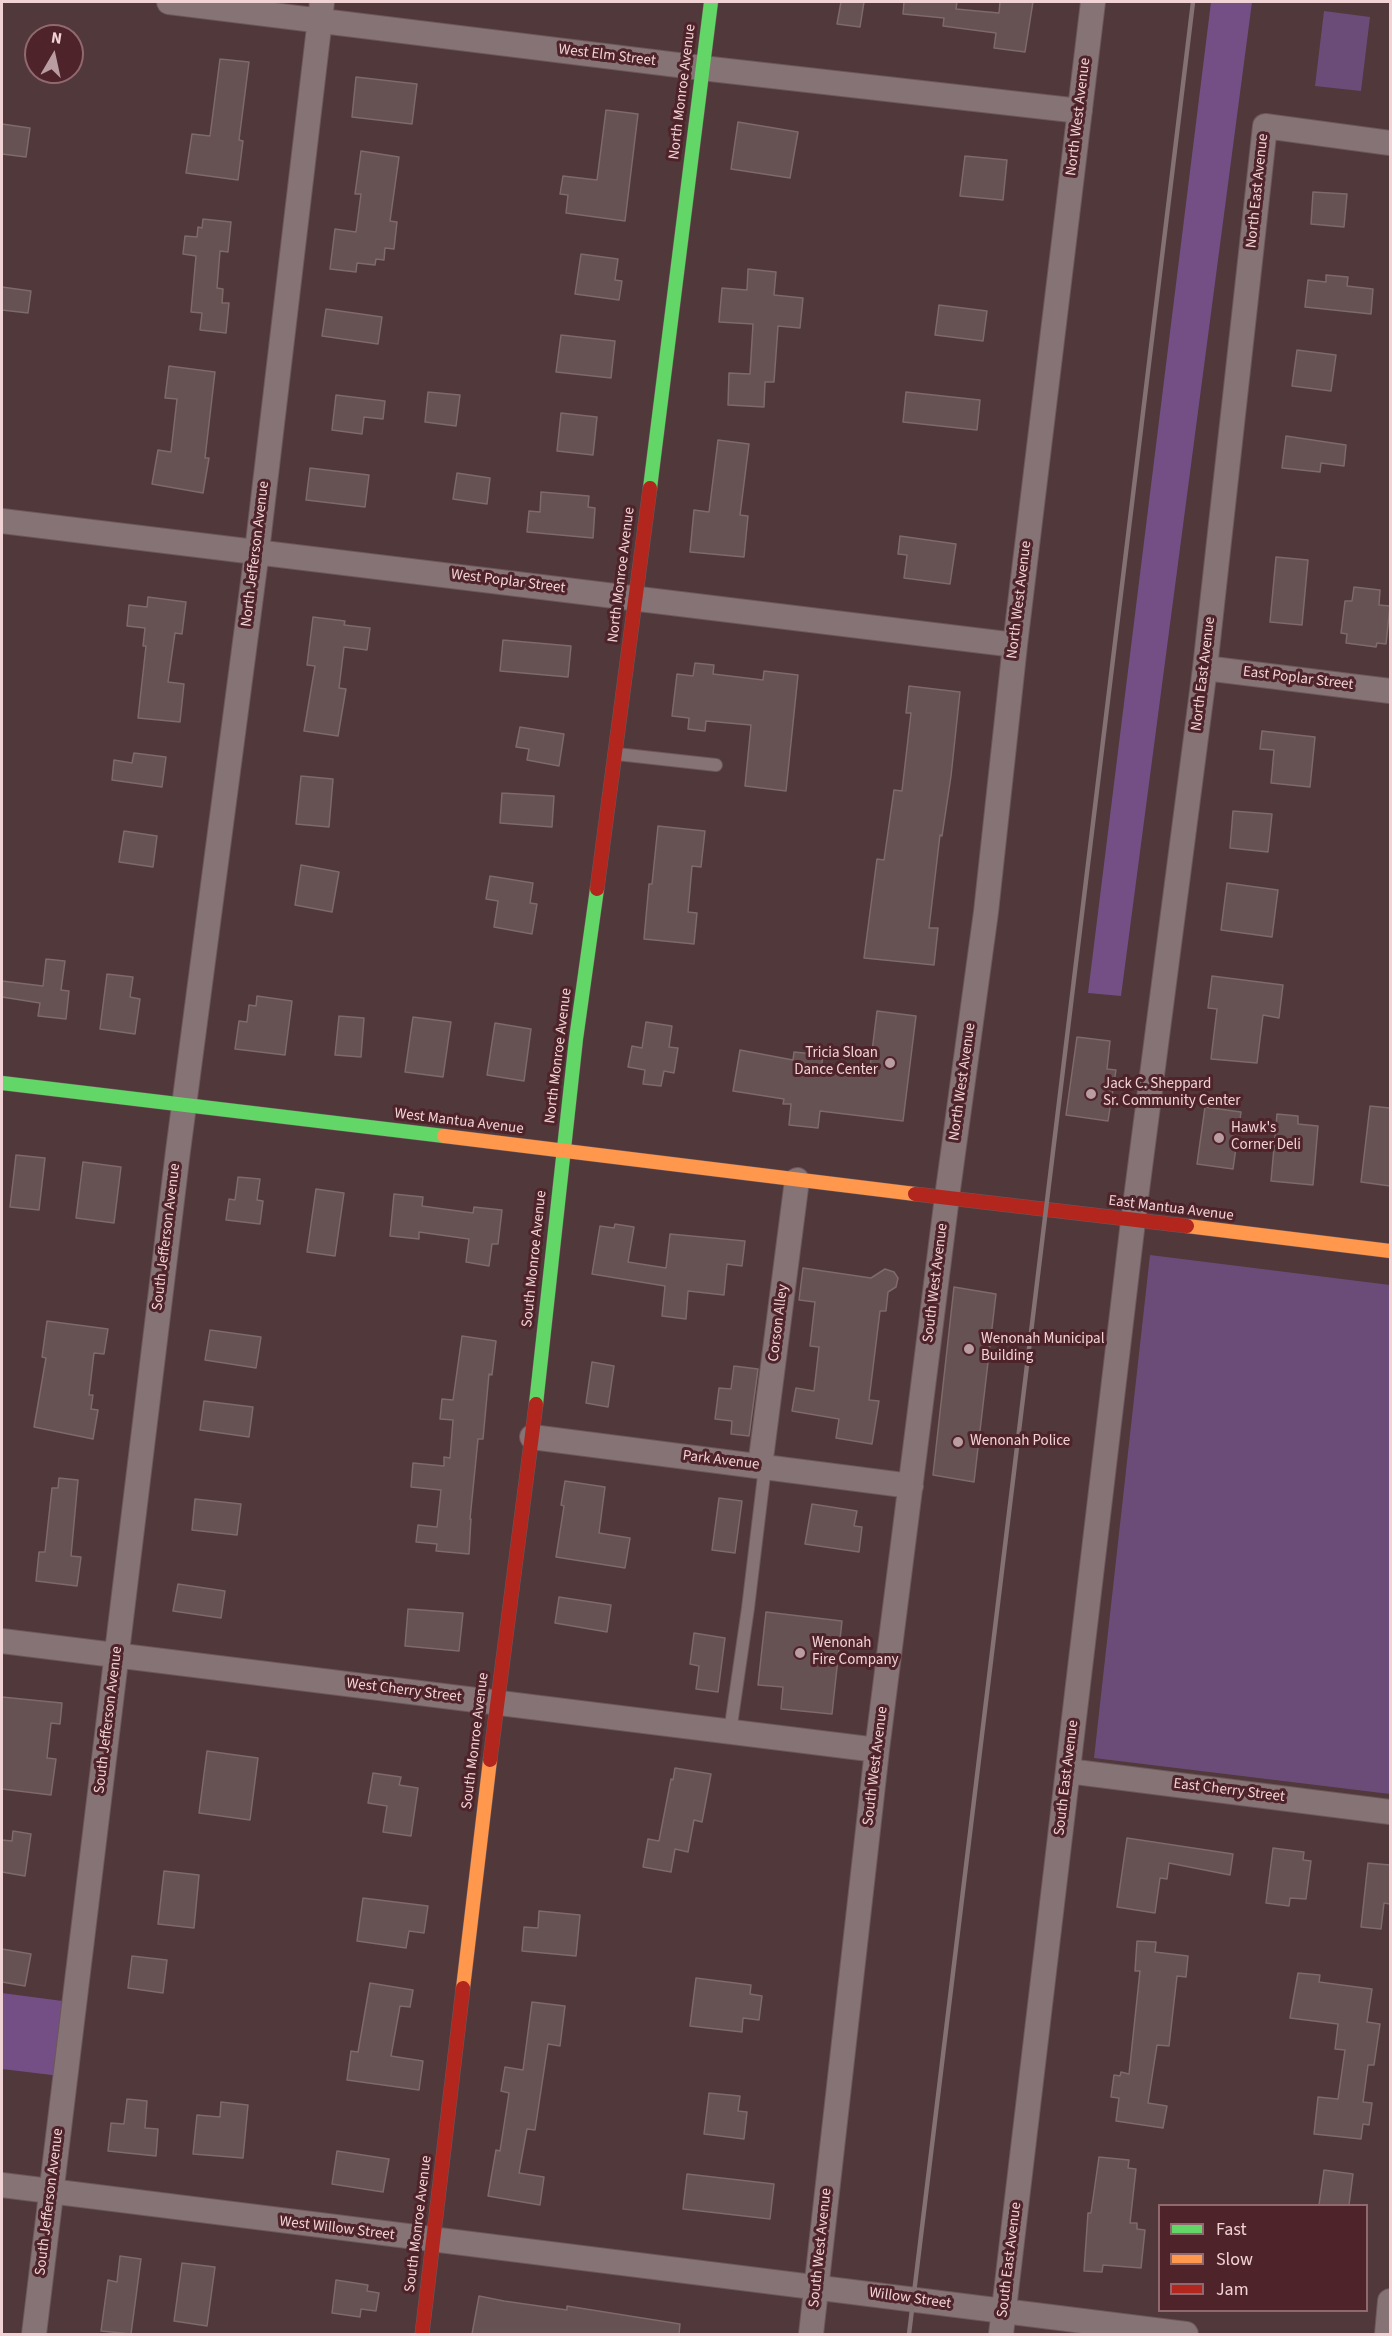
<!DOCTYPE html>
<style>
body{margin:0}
#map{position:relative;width:1392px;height:2336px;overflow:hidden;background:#50383b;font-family:"Source Sans 3",sans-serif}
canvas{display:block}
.frame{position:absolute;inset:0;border:3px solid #f1d3d6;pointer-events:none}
.legend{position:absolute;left:1158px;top:2204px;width:210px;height:108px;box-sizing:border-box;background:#4f232a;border:2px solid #90696f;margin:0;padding:8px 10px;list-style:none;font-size:18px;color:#f1d3d6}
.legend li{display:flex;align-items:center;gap:12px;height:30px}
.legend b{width:30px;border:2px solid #90696f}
.north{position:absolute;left:24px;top:24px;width:60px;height:60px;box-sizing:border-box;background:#4f232a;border:2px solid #90696f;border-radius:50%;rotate:9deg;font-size:16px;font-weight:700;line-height:24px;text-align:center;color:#f1d3d6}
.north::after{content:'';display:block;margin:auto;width:21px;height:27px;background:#b99da0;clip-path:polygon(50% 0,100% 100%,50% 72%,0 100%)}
</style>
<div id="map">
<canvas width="1392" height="2336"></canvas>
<div class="frame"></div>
<ul class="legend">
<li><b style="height:8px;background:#63d668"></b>Fast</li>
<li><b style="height:8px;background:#ff974d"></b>Slow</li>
<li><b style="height:8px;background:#b3261e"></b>Jam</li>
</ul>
<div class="north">N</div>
</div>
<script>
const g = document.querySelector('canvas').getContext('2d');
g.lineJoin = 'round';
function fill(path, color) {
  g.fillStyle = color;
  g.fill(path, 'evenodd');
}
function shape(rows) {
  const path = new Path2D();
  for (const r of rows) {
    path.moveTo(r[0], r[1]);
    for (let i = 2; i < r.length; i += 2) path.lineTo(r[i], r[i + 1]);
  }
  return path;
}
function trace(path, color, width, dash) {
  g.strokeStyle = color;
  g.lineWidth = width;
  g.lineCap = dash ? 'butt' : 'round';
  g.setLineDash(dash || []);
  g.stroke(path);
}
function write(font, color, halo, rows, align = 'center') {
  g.font = font + ' "Source Sans 3",sans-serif';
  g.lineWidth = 6;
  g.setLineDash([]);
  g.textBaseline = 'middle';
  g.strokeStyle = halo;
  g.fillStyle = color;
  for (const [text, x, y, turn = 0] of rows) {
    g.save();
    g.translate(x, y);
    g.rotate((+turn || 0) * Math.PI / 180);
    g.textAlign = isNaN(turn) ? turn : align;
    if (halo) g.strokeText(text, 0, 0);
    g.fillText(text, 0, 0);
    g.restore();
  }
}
fill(shape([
 [1324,11,1370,17,1361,91,1315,86],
 [1150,1255,1390,1285,1390,1794,1094,1758]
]), '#6b4c79');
fill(shape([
 [1211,2,1252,2,1121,996,1088,993],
 [2,1993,70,2002,60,2076,2,2069]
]), '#734f85');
const building = shape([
 [841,2,864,2,860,27,837,24,841,2],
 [904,2,957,2,956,9,999,13,1000,2,1033,2,1025,52,994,48,996,33,943,26,944,18,903,14,904,2],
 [220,59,249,62,239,140,243,141,238,180,186,173,192,134,210,136,220,59],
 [356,77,417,84,412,124,352,117,356,77],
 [606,110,638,114,625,221,566,213,568,195,560,194,563,176,597,180,606,110],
 [738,122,798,132,790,178,731,169,738,122],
 [2,124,30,128,26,157,2,154,2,124],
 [361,151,399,157,390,221,397,222,394,249,385,248,384,260,376,259,375,265,357,263,356,272,330,269,335,229,356,232,361,194,355,194,361,151],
 [965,156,1007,160,1003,200,960,196,965,156],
 [1313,192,1347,194,1344,227,1311,224,1313,192],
 [203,219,231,222,228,252,220,251,217,288,223,289,222,303,229,303,226,333,200,330,202,313,191,312,196,256,183,254,185,236,197,237,198,227,202,228,203,219],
 [581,254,618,259,615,280,622,281,619,300,575,294,581,254],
 [748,269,776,272,774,295,803,298,800,328,778,326,774,382,765,382,764,407,728,405,729,373,750,374,753,324,719,322,722,288,747,290,748,269],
 [1326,275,1348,277,1347,286,1373,289,1371,314,1305,307,1308,280,1326,282,1326,275],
 [2,287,31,291,28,313,2,310,2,287],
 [939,305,987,311,983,341,935,335,939,305],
 [326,309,382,317,378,344,322,336,326,309],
 [561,335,615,341,611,378,556,372,561,335],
 [1297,350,1336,355,1331,391,1292,386,1297,350],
 [169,366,215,372,205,458,209,458,203,493,152,484,158,450,171,452,177,399,165,398,169,366],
 [428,392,460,395,456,426,425,422,428,392],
 [906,392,980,400,977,430,903,422,906,392],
 [336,395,385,401,383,419,364,417,362,434,332,430,336,395],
 [561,413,597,417,593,455,557,451,561,413],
 [1286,436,1346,445,1344,466,1321,463,1320,472,1282,468,1286,436],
 [718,440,749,444,740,515,748,516,744,557,690,552,694,510,709,512,718,440],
 [310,468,369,475,365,507,306,500,310,468],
 [457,473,490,478,487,504,453,499,457,473],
 [541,492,589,496,588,507,595,508,593,538,527,532,529,511,540,512,541,492],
 [900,536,956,544,950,584,904,578,907,555,898,554,900,536],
 [1276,557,1308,560,1302,625,1270,622,1276,557],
 [1354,587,1380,590,1379,605,1390,606,1386,644,1377,643,1376,647,1346,643,1347,634,1341,633,1345,601,1352,601,1354,587],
 [148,597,186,602,182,634,175,633,168,682,184,684,180,722,138,718,146,646,143,646,145,628,127,626,129,605,147,607,148,597],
 [313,617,345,621,344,625,370,628,367,650,344,647,339,688,346,689,338,736,304,731,315,666,307,665,313,617],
 [503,640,571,646,568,677,500,671,503,640],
 [695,663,714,665,713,674,763,680,764,671,798,675,786,791,745,786,751,725,706,721,705,731,688,729,689,718,672,716,677,674,693,676,695,663],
 [909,686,960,692,951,776,942,836,940,835,929,928,938,928,934,965,864,958,877,859,884,860,894,790,902,791,911,713,906,713,909,686],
 [520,727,564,734,559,766,527,760,529,749,516,747,520,727],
 [1262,731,1315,737,1310,787,1271,783,1274,750,1260,749,1262,731],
 [134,753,166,757,162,787,112,780,114,760,132,763,134,753],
 [301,776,333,779,329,827,296,824,301,776],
 [502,793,554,796,552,827,500,823,502,793],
 [1233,811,1272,814,1268,852,1230,848,1233,811],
 [658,826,705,831,701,867,692,866,688,912,697,913,694,944,644,939,649,884,652,884,658,826],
 [124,831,157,836,153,867,119,862,124,831],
 [301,865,339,872,332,912,295,905,301,865],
 [490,876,533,883,530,903,537,904,532,934,494,927,498,901,486,899,490,876],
 [1227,883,1278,890,1272,937,1221,930,1227,883],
 [46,959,65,961,61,990,69,991,66,1019,38,1016,40,1003,2,997,2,981,43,986,46,959],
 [107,974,133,977,130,997,140,999,135,1034,100,1029,107,974],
 [1212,976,1283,985,1279,1018,1263,1015,1257,1063,1211,1059,1217,1009,1208,1008,1212,976],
 [257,996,292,1001,285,1055,235,1049,239,1021,247,1022,249,1005,256,1006,257,996],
 [877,1011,916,1016,903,1121,820,1111,818,1128,789,1125,791,1104,783,1104,784,1099,733,1091,740,1050,793,1060,794,1052,823,1055,821,1070,869,1075,877,1011],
 [339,1016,364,1018,361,1057,335,1055,339,1016],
 [413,1017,451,1022,443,1077,405,1072,413,1017],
 [646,1022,672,1026,669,1047,678,1048,674,1073,664,1071,661,1086,643,1084,645,1070,628,1067,632,1046,642,1048,646,1022],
 [495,1023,531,1029,524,1081,487,1075,495,1023],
 [1077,1037,1110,1041,1107,1069,1116,1070,1108,1121,1066,1115,1077,1037],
 [1370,1106,1390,1108,1390,1186,1361,1182,1370,1106],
 [1205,1107,1241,1112,1233,1169,1197,1164,1205,1107],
 [1277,1114,1298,1116,1298,1124,1318,1126,1313,1185,1271,1181,1277,1114],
 [16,1155,45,1158,39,1210,10,1207,16,1155],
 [83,1162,121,1167,114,1223,76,1218,83,1162],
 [238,1177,260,1179,257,1200,263,1201,260,1224,226,1220,229,1199,235,1200,238,1177],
 [316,1189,344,1193,335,1256,307,1252,316,1189],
 [394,1194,423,1197,422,1206,473,1213,474,1207,502,1210,498,1244,492,1244,489,1266,466,1262,469,1239,419,1232,419,1239,390,1236,394,1194],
 [615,1224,634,1227,628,1262,666,1268,670,1234,745,1241,742,1266,727,1264,724,1295,688,1291,686,1319,662,1316,665,1286,592,1274,600,1226,614,1228,615,1224],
 [803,1268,871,1278,885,1269,894,1272,898,1278,896,1287,888,1292,886,1311,880,1311,869,1400,879,1401,872,1444,836,1438,839,1419,792,1411,796,1388,814,1391,819,1347,810,1346,815,1302,799,1300,803,1268],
 [954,1287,996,1294,974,1482,933,1475,954,1287],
 [47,1321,108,1329,104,1354,94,1353,89,1395,93,1395,91,1409,98,1410,93,1439,34,1427,46,1358,42,1357,47,1321],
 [210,1330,261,1337,256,1368,205,1360,210,1330],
 [462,1336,496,1341,492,1375,489,1374,483,1439,478,1439,470,1519,471,1519,469,1554,436,1551,437,1544,416,1542,418,1525,437,1527,441,1490,411,1487,413,1463,444,1466,444,1457,450,1458,453,1420,440,1419,442,1399,453,1400,462,1336],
 [592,1362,614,1366,608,1407,586,1403,592,1362],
 [734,1366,758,1369,749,1436,731,1434,732,1421,715,1419,719,1388,731,1389,734,1366],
 [204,1401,253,1407,249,1437,200,1430,204,1401],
 [59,1478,78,1480,71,1556,81,1557,77,1586,36,1581,39,1552,45,1552,52,1488,58,1488,59,1478],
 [565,1481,605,1487,599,1533,630,1538,625,1568,556,1557,564,1506,561,1505,565,1481],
 [719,1498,742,1501,735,1553,712,1550,719,1498],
 [195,1499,241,1504,237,1535,192,1530,195,1499],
 [812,1504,857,1511,854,1526,862,1527,859,1552,805,1544,812,1504],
 [178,1584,225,1591,221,1618,173,1611,178,1584],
 [559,1597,611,1605,607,1632,555,1623,559,1597],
 [408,1609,463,1613,459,1651,405,1646,408,1609],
 [766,1612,842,1621,832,1714,781,1709,783,1687,758,1685,766,1612],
 [694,1633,725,1638,718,1692,696,1689,699,1666,690,1664,694,1633],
 [2,1697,62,1703,60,1724,51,1723,47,1758,56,1759,51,1795,2,1789,2,1697],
 [207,1751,258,1758,250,1820,199,1813,207,1751],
 [675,1768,711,1774,702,1822,694,1820,688,1852,675,1849,671,1872,643,1867,648,1839,659,1841,671,1779,673,1780,675,1768],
 [373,1773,401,1777,399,1785,418,1788,411,1836,383,1832,387,1806,368,1803,373,1773],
 [13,1831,31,1834,25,1876,2,1872,2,1840,12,1841,13,1831],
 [1127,1838,1233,1854,1230,1875,1169,1863,1167,1879,1160,1878,1155,1913,1117,1907,1127,1838],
 [1273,1848,1304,1852,1303,1860,1311,1861,1306,1899,1290,1898,1289,1906,1266,1903,1273,1848],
 [1368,1863,1390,1865,1390,1904,1384,1903,1381,1929,1361,1927,1368,1863],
 [164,1871,199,1875,194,1928,158,1924,164,1871],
 [363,1898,428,1906,424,1933,409,1931,406,1948,357,1941,363,1898],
 [539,1911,580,1915,576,1956,522,1951,524,1927,538,1928,539,1911],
 [1137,1941,1156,1942,1155,1952,1188,1956,1186,1977,1177,1976,1169,2046,1157,2045,1148,2103,1167,2106,1163,2128,1116,2121,1119,2098,1111,2097,1114,2075,1120,2076,1121,2072,1129,2074,1140,1971,1135,1971,1137,1941],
 [2,1949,31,1954,25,1986,2,1982,2,1949],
 [132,1956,167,1960,163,1993,128,1988,132,1956],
 [1298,1973,1320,1975,1319,1982,1372,1989,1367,2022,1380,2024,1374,2065,1368,2065,1363,2102,1372,2103,1369,2125,1363,2124,1361,2139,1314,2134,1318,2097,1338,2099,1345,2050,1335,2049,1338,2024,1290,2018,1298,1973],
 [696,1978,751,1985,750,1994,762,1996,759,2020,743,2018,742,2032,690,2026,696,1978],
 [370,1983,413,1990,410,2007,400,2006,391,2056,423,2061,419,2090,347,2080,351,2051,358,2052,370,1983],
 [532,2002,565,2006,560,2046,548,2044,535,2130,527,2129,519,2173,544,2177,540,2205,488,2196,496,2150,500,2151,509,2093,501,2091,505,2067,523,2070,532,2002],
 [709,2093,740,2096,738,2111,747,2112,744,2139,704,2134,709,2093],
 [127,2099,147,2101,145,2128,158,2129,156,2156,108,2151,111,2123,124,2124,127,2099],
 [221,2102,248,2105,243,2158,193,2154,197,2115,220,2117,221,2102],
 [337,2151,389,2159,383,2192,332,2184,337,2151],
 [1099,2157,1129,2160,1128,2168,1136,2169,1130,2223,1137,2223,1137,2229,1145,2230,1141,2268,1103,2265,1102,2272,1084,2271,1088,2213,1091,2213,1099,2157],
 [1324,2170,1353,2174,1349,2205,1319,2205,1324,2170],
 [687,2174,774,2184,770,2219,683,2209,687,2174],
 [120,2256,141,2259,131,2334,101,2331,108,2280,117,2282,120,2256],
 [182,2263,215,2267,207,2326,174,2321,182,2263],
 [336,2280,368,2285,367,2291,379,2293,376,2311,361,2309,360,2317,332,2313,336,2280],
 [479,2296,504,2301,567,2310,567,2306,680,2324,679,2334,472,2334,479,2296]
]);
fill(building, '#675253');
trace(building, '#7e6a69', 1.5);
const lane = shape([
 [617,754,716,765],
 [730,1732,748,1608,765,1467]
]);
const street = shape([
 [169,2,702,68,1080,111],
 [2,521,1015,645],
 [1205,668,1390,691],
 [532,1437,911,1486],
 [760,1466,797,1180],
 [2,1641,877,1750],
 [1068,1771,1390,1812],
 [2,2185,1186,2334],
 [34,2334,178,1151,257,551,322,2],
 [811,2334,877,1750,947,1197,986,912,1015,645,1093,2],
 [1001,2334,1133,1221,1205,668,1265,126,1390,143],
 [1387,2334,1390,2301]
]);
const fast = shape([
 [650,488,711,2],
 [2,1083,444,1136],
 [536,1404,576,1039,597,889]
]);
const slow = shape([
 [444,1136,915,1194],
 [1187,1226,1390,1251],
 [463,1988,490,1760]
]);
const jam = shape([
 [597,889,650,488],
 [915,1194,1187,1226],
 [490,1760,536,1404],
 [422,2334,463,1988]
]);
trace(lane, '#6d575a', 14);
trace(street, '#6d575a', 26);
trace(fast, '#6d575a', 15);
trace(slow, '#6d575a', 15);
trace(jam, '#6d575a', 15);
trace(lane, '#867375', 12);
trace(street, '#867375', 24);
trace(fast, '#63d668', 14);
trace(slow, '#ff974d', 14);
trace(jam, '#b3261e', 14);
trace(shape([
 [909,2334,1193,2]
]), '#837173', 4.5);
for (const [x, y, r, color] of [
 [890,1063,6,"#b99da0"],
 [1091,1094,6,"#b99da0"],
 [1219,1138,6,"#b99da0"],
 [969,1349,6,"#b99da0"],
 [958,1442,6,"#b99da0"],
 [800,1653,6,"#b99da0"]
]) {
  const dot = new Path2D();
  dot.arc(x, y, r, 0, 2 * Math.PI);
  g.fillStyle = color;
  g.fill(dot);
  trace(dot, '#4f232a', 2);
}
write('15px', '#f1d3d6', '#4f232a', [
 ["West Elm Street",607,56,7],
 ["North Monroe Avenue",683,92,-83],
 ["North West Avenue",1079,117,-83],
 ["North East Avenue",1258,191,-84],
 ["North Jefferson Avenue",256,554,-83],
 ["North Monroe Avenue",622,575,-83],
 ["West Poplar Street",508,582,7],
 ["North West Avenue",1020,600,-83],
 ["North East Avenue",1204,674,-83],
 ["East Poplar Street",1298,679,7],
 ["North Monroe Avenue",559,1056,-83],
 ["North West Avenue",963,1082,-82],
 ["West Mantua Avenue",459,1122,7],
 ["East Mantua Avenue",1171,1209,7],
 ["South Jefferson Avenue",167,1237,-83],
 ["South Monroe Avenue",535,1259,-84],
 ["South West Avenue",936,1283,-83],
 ["Corson Alley",779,1323,-83],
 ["Park Avenue",721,1461,7],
 ["West Cherry Street",404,1691,7],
 ["South Jefferson Avenue",109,1720,-83],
 ["South Monroe Avenue",476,1741,-83],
 ["South West Avenue",876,1766,-83],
 ["South East Avenue",1067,1778,-83],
 ["East Cherry Street",1229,1791,7],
 ["South Jefferson Avenue",50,2202,-83],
 ["South Monroe Avenue",419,2224,-83],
 ["West Willow Street",337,2229,7],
 ["South West Avenue",821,2248,-84],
 ["South East Avenue",1010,2260,-83],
 ["Willow Street",910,2299,8]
]);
write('15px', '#f1d3d6', '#4f232a', [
 ["Tricia Sloan",878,1054,"right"],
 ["Dance Center",878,1071,"right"],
 ["Jack C. Sheppard",1103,1085],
 ["Sr. Community Center",1103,1102],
 ["Hawk's",1231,1129],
 ["Corner Deli",1231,1146],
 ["Wenonah Municipal",981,1340],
 ["Building",981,1357],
 ["Wenonah Police",970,1442],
 ["Wenonah",812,1644],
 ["Fire Company",812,1661]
], 'left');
</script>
